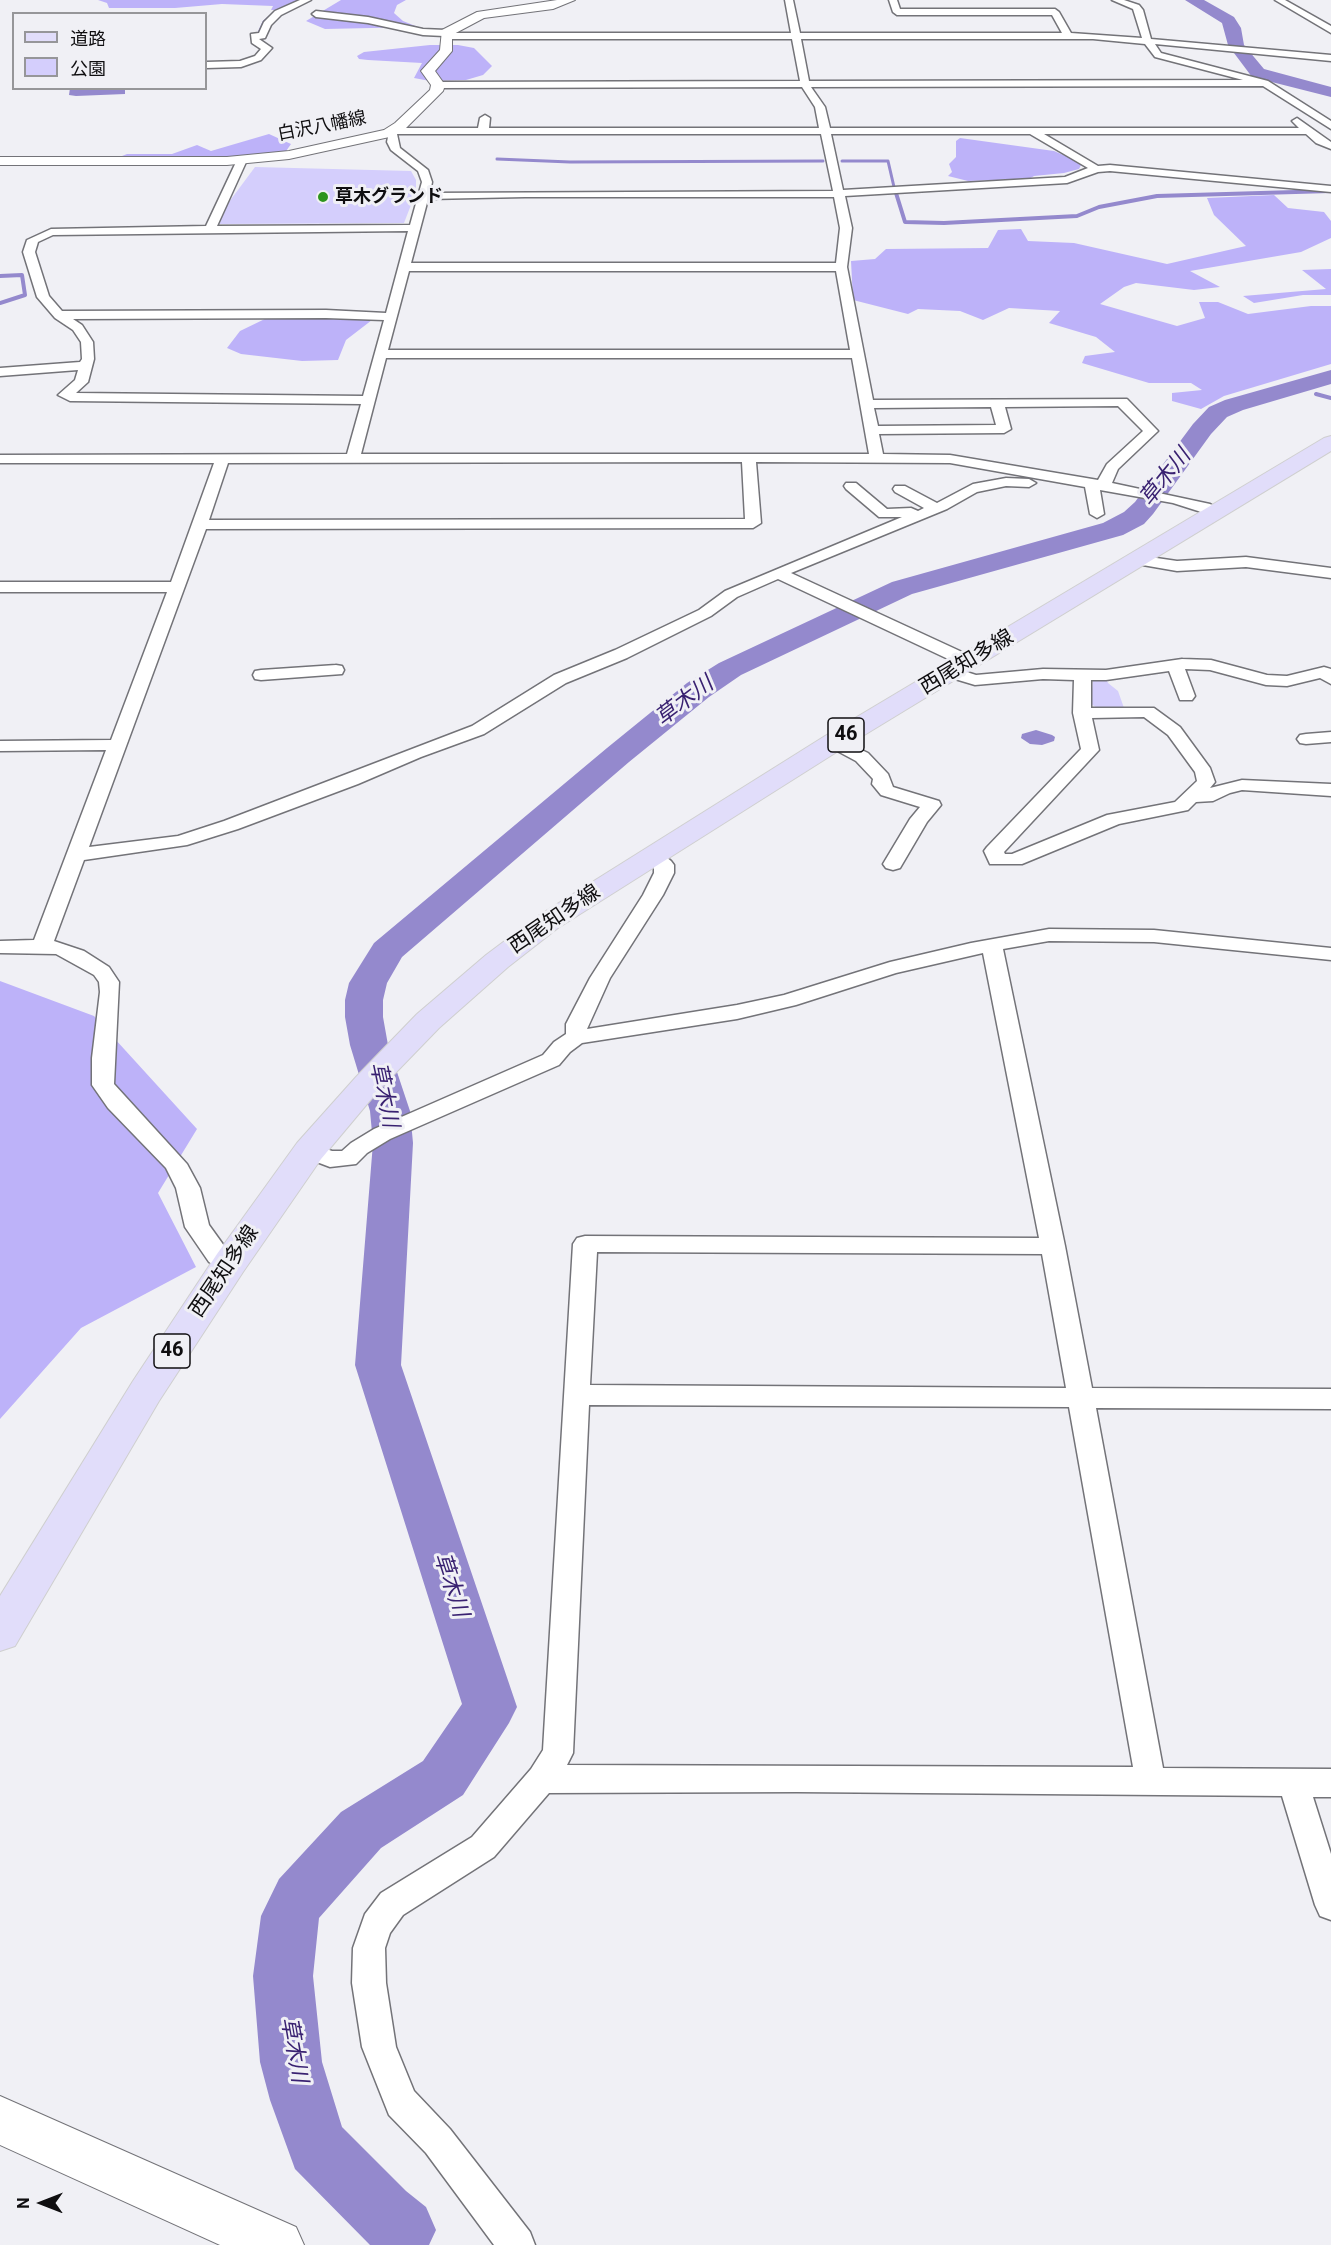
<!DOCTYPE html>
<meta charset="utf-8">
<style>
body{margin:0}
#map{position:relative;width:1331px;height:2245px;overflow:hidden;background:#f0f0f5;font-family:Roboto,"Noto Sans JP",sans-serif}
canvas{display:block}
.legend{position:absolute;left:12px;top:12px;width:195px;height:78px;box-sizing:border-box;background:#f0f0f5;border:2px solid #969699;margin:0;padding:8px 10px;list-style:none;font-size:18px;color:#0f0e10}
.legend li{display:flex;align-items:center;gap:12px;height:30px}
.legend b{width:30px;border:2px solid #969699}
.north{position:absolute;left:12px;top:2173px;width:60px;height:60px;-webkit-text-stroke:4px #f0f0f5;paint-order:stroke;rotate:270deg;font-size:16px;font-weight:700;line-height:24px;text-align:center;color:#0f0e10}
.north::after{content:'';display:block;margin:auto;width:21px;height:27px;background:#0f0e10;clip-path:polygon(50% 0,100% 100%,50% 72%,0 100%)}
</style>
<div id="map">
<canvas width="1331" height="2245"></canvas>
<ul class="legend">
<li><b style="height:8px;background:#e1ddfa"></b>道路</li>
<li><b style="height:16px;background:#d4cefc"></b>公園</li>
</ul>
<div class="north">N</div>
</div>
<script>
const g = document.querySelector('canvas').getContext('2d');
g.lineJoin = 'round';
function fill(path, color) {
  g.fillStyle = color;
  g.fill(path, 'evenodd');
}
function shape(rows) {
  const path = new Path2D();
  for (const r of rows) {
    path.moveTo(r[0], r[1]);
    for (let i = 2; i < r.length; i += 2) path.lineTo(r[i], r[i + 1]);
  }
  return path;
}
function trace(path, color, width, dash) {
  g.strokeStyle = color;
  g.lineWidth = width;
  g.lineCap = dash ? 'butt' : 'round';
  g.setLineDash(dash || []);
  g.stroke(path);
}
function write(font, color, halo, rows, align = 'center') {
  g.font = font + ' Roboto,"Noto Sans JP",sans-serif';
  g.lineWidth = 6;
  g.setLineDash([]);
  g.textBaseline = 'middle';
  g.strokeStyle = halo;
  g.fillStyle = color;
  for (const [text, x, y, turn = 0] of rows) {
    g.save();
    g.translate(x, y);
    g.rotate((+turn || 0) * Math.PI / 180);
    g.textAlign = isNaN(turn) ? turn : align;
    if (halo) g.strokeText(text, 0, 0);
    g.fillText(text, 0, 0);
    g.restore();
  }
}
fill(shape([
 [255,167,411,171,416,180,416,192,404,223,219,224,229,202],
 [1093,678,1106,678,1108,683,1118,691,1124,708,1099,709,1091,704]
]), '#d4cefc');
fill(shape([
 [98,0,298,0,276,10,271,10,273,6,222,4,175,8,109,8,107,3],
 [341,0,406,0,397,5,394,13,403,21,418,27,325,29,306,21],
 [430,45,458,45,474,48,492,66,483,75,466,80,430,81,414,78,422,63,368,60,359,59,357,56,364,52],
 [269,134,291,144,284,154,227,160,112,160,127,154,172,154,197,145,211,151],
 [960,138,1054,151,1082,163,1079,169,1064,173,1034,176,1029,179,968,181,948,176,952,172,949,164,956,157,956,141],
 [1274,195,1288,208,1324,212,1331,221,1331,238,1301,252,1190,271,1220,287,1194,290,1136,283,1124,287,1100,304,1177,326,1205,318,1199,302,1218,302,1248,314,1311,306,1331,306,1331,364,1224,396,1201,409,1172,401,1172,393,1202,390,1191,383,1149,383,1082,363,1085,356,1115,352,1096,337,1049,323,1060,311,1009,308,983,320,960,311,918,309,908,314,853,300,851,261,875,259,886,249,988,248,998,230,1021,229,1028,241,1074,243,1167,264,1246,246,1214,215,1207,198],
 [1331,269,1331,295,1303,295,1254,303,1243,296,1326,289,1302,270],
 [271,316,380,319,372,320,346,340,338,360,302,361,241,354,227,348,240,331],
 [0,981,94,1016,197,1129,158,1193,196,1267,81,1328,0,1419]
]), '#bdb2f9');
fill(shape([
 [70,88,125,89,125,94,76,96,69,95],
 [1036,730,1052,735,1055,737,1054,741,1042,745,1030,744,1021,738,1022,734]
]), '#9489cd');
trace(shape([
 [258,35,264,22,272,15],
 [497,159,570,162,823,161],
 [842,161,888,161,894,187]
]), '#9489cd', 3);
trace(shape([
 [896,193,905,222,944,223,1077,216,1099,207,1157,196,1330,191],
 [0,276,22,275,25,295,0,303],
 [1316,394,1331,398]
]), '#9489cd', 4);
fill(shape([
 [1185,0,1204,0,1234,17,1241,28,1244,45,1264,69,1331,87,1331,97,1252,77,1228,45,1222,23,1185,0],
 [1331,370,1331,384,1243,410,1227,417,1211,434,1153,514,1144,524,1123,535,912,594,741,675,709,697,629,762,402,957,387,983,383,1000,383,1017,388,1045,410,1111,413,1143,401,1365,517,1707,509,1723,463,1795,381,1848,319,1918,313,1976,322,2062,342,2127,406,2191,426,2207,436,2230,429,2245,370,2245,295,2169,270,2100,260,2062,253,1976,261,1916,279,1879,341,1812,423,1761,462,1704,355,1365,373,1143,370,1111,350,1045,345,1017,345,1000,349,983,374,943,607,748,687,683,719,663,892,582,1103,523,1124,512,1135,502,1193,424,1209,407,1225,400,1331,370]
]), '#9489cd');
const street = shape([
 [300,0,311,0,281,15,271,25,265,38,259,39,272,48,261,60,241,67,206,68,206,62,240,61,255,56,261,49,252,43,251,34,259,33,264,22,275,11,300,0],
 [785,0,793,0,800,33,1062,33,1052,15,897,15,893,12,889,0,897,0,900,9,1055,9,1059,12,1071,33,1142,38,1133,9,1112,0,1124,0,1139,5,1143,10,1151,39,1331,55,1331,61,1155,44,1161,53,1268,81,1331,121,1331,129,1263,86,811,87,825,107,830,128,1299,128,1292,121,1297,118,1331,142,1331,149,1316,143,1306,134,1044,134,1098,166,1110,165,1331,186,1331,192,1110,171,1098,172,1067,183,845,196,852,228,847,267,873,400,1127,399,1158,431,1118,469,1112,483,1210,504,1224,513,1217,517,1173,503,1100,490,1104,514,1097,518,1090,514,1085,487,950,463,756,462,761,523,753,528,206,529,89,847,178,836,224,821,472,726,554,675,615,650,699,610,725,591,902,517,879,517,846,489,844,486,846,483,856,483,887,509,911,508,918,511,924,508,895,492,893,489,895,486,905,486,937,503,973,484,1006,478,1029,479,1036,483,1029,487,1006,486,977,492,947,509,791,573,975,658,977,662,975,666,963,666,778,579,737,597,711,616,627,658,566,683,484,734,421,757,358,784,238,829,187,845,84,860,54,941,84,951,109,967,119,982,114,1084,187,1164,200,1188,209,1225,227,1250,239,1257,242,1263,239,1269,230,1272,221,1269,209,1262,185,1227,176,1188,166,1168,108,1108,92,1085,92,1058,100,992,99,982,94,975,56,954,0,953,0,941,34,940,106,750,0,751,0,741,111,740,167,592,0,592,0,582,171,582,214,463,0,463,0,455,347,454,361,404,70,401,58,395,75,380,78,370,0,376,0,368,80,362,82,359,81,342,73,330,55,318,37,297,23,252,27,240,51,229,206,226,237,160,242,157,247,160,217,226,410,225,422,182,418,171,391,150,387,142,388,137,384,133,392,128,478,128,480,118,485,115,490,118,489,128,819,128,815,107,802,87,438,88,433,85,438,82,800,81,792,39,448,39,444,36,423,35,368,23,316,17,312,14,316,11,368,17,423,29,446,30,450,33,791,33,785,0],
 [801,39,1093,39,1145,44,1155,57,1243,80,809,81,801,39],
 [397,134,821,134,833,191,430,193,432,182,428,170,400,148,397,134],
 [831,134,1030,134,1088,168,1065,177,843,190,831,134],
 [525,197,834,197,840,228,836,263,411,263,428,199,525,197],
 [408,231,386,313,326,310,62,311,49,296,35,252,38,242,53,235,408,231],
 [409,271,836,271,850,350,388,350,409,271],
 [326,318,384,320,363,396,76,393,88,382,94,359,93,342,82,325,73,319,326,318],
 [386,358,852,358,869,454,361,454,386,358],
 [1118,406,1143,431,1107,464,1098,480,950,455,883,454,879,434,1004,433,1011,429,1005,407,1118,406],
 [991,407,996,425,878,426,874,408,991,407],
 [742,462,745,519,209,520,228,463,742,462],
 [1275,0,1285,0,1331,26,1331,33,1275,0],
 [1136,555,1177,561,1246,557,1331,568,1331,578,1246,567,1177,571,1131,563,1128,560,1136,555],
 [1182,659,1211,660,1267,675,1287,676,1324,667,1331,669,1331,684,1320,678,1287,686,1266,685,1210,670,1185,669,1195,696,1192,700,1180,700,1169,671,1106,680,1091,680,1091,708,1154,708,1180,727,1210,768,1215,782,1210,788,1242,780,1331,784,1331,796,1242,790,1230,793,1213,801,1196,802,1188,810,1119,824,1022,864,990,864,984,851,987,847,1081,749,1073,713,1074,680,1043,679,975,685,945,676,943,672,945,668,951,667,976,675,1043,669,1106,670,1182,659],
 [1144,717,1168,735,1195,772,1197,781,1175,802,1107,815,1012,854,1005,854,1004,852,1099,750,1092,718,1144,717],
 [336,665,342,666,344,670,342,674,261,680,255,679,253,675,255,671,261,670,336,665],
 [1331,732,1331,742,1306,744,1300,743,1297,739,1300,735,1306,734,1331,732],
 [834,737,868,753,888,774,893,787,939,801,941,805,927,822,900,868,893,870,886,868,883,864,910,819,920,807,881,795,872,784,873,779,856,761,828,746,825,742,828,738,834,737],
 [653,850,660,852,671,861,674,865,674,873,663,895,610,978,587,1029,737,1005,784,995,890,962,971,943,1049,929,1154,930,1331,948,1331,960,1154,942,1049,941,1003,949,1065,1246,1092,1388,1331,1389,1331,1409,1096,1408,1163,1768,1331,1769,1331,1797,1313,1797,1331,1854,1331,1920,1320,1916,1315,1905,1282,1796,797,1792,549,1793,494,1857,403,1915,390,1933,385,1948,386,1983,396,2047,414,2091,450,2129,530,2232,535,2245,494,2245,426,2153,389,2115,362,2047,352,1983,353,1948,365,1914,381,1893,472,1837,531,1769,543,1750,573,1244,577,1238,585,1236,1039,1238,983,953,896,973,796,1005,737,1019,582,1043,570,1052,559,1065,390,1139,367,1153,356,1164,330,1167,301,1156,298,1151,301,1146,309,1143,332,1151,342,1151,351,1143,374,1129,543,1055,554,1042,566,1034,566,1024,590,978,643,895,654,873,654,867,643,856,646,852,653,850],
 [597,1252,1042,1254,1066,1388,590,1385,597,1252],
 [589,1405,1069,1407,1133,1767,567,1765,573,1753,589,1405]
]);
const secondary = shape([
 [557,0,575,0,553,9,484,18,452,35,452,51,435,71,445,85,443,91,405,129,394,136,289,159,227,165,0,165,0,157,227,157,289,151,384,130,395,123,430,90,431,85,421,71,440,50,442,30,477,12,557,0],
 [0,2096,296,2227,304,2245,220,2245,0,2145,0,2096]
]);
const primary = shape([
 [1331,436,1331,451,843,748,558,928,508,967,439,1028,378,1091,321,1159,243,1272,159,1401,15,1646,0,1651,0,1596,133,1381,217,1254,297,1143,356,1077,417,1014,486,955,538,916,825,736,1324,438,1331,436]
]);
trace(street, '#737378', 3);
trace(secondary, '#737378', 2);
trace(primary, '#cfcfcf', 2);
fill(street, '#fff');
fill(secondary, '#fff');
fill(primary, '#e1ddfa');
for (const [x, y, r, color] of [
 [323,197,6,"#2d951c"]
]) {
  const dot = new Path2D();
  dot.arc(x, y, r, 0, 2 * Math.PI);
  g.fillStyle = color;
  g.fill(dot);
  trace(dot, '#f0f0f5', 2);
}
write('18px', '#0f0e10', '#f0f0f5', [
 ["白沢八幡線",322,127,-11]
]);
write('bold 18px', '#0f0e10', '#f0f0f5', [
 ["草木グランド",335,197]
], 'left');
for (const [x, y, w] of [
 [846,735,36],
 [172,1351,36]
]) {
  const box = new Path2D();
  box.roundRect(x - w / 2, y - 17, w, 34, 4.5);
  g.fillStyle = '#f0f0f5';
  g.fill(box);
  trace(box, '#0f0e10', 1.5);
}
write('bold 20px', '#0f0e10', null, [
 ["46",846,735],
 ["46",172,1351]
]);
write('21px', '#0f0e10', '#f0f0f5', [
 ["西尾知多線",967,663,-31],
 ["西尾知多線",555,920,-34],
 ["西尾知多線",225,1272,-56]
]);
write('italic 22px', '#392171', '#f0f0f5', [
 ["草木川",1166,478,-51],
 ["草木川",685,702,-37],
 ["草木川",383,1095,78],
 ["草木川",450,1585,72],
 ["草木川",293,2050,80]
]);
</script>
